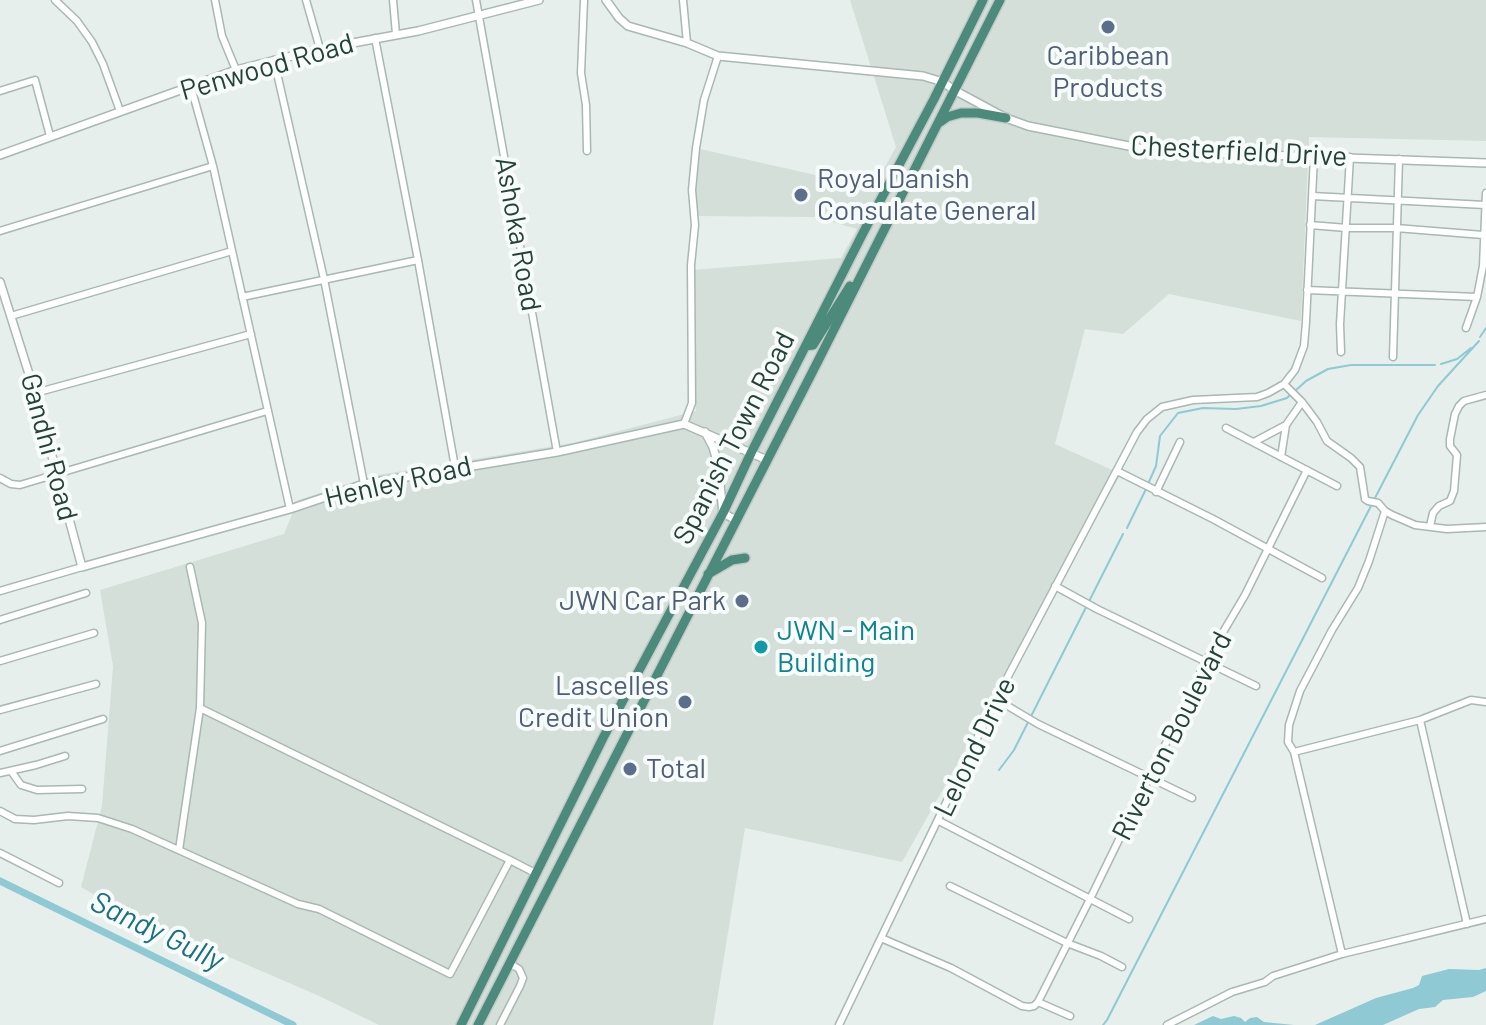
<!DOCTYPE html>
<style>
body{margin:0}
canvas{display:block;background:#e6efeb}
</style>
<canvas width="1486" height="1025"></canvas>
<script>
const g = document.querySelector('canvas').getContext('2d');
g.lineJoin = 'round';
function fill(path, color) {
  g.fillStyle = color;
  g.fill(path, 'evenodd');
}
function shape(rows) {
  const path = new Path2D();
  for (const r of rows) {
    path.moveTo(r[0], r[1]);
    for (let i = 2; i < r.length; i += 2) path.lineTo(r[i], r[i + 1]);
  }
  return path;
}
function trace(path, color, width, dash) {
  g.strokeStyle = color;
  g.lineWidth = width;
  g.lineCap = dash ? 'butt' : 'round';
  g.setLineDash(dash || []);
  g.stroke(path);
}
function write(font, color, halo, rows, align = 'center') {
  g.font = font + ' Barlow,sans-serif';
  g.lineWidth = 8;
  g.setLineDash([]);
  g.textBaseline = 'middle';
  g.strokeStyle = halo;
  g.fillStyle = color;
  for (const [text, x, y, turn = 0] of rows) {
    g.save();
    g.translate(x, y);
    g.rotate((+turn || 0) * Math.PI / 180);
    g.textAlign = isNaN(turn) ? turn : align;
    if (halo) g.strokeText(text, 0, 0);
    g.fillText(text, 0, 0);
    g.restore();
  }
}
fill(shape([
 [850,0,1486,0,1486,141,1309,137,1301,321,1169,294,1123,334,1085,329,1055,444,1121,474,902,862,745,828,713,1025,379,1025,317,995,122,911,81,887,102,806,113,666,100,590,284,534,298,500,378,475,573,443,696,411,692,270,841,258,857,229,815,217,693,216,700,149,873,188,896,147]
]), '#d4dfda');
fill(shape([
 [1486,968,1486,991,1473,997,1443,1000,1435,1007,1419,1009,1383,1025,1315,1025,1376,998,1413,988,1419,985,1422,976,1449,969,1479,970],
 [1213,1016,1221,1019,1234,1016,1241,1018,1245,1022,1250,1018,1257,1017,1264,1022,1294,1025,1194,1025]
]), '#8ec9d4');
trace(shape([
 [1480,337,1486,328],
 [1441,364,1457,359,1471,348],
 [1295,391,1306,381,1328,369,1351,365,1435,365],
 [1148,484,1156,466,1160,436,1178,413,1203,408,1236,409,1261,406,1287,398,1290,395],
 [1375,498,1418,415,1438,386,1479,341],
 [1127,528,1146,489],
 [999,770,1014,750,1123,534],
 [1103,1025,1107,1020,1372,504]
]), '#8ec9d4', 2);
trace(shape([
 [0,881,293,1025]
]), '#8ec9d4', 7);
const minor = shape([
 [55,0,77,21,92,42,103,64,120,111],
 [215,0,222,36,236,70],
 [306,0,320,49],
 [393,0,396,34],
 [476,0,557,452],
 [584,0,581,73,586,105,587,151],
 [683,0,687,43],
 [375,38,418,260,455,467],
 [274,60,324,279,364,484],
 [191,87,213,166,290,509],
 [0,91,35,80,50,136],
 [1312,196,1485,205],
 [1310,225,1347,228,1396,228,1483,235],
 [0,231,213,166],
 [1307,290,1477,297],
 [242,297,418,260],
 [11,316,232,251],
 [1466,328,1477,297,1483,266,1486,193],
 [1341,352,1340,324,1350,157],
 [1393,357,1399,159],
 [1284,384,1302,402,1317,422,1327,441,1351,458,1360,467,1365,499,1368,501,1378,503,1385,511,1392,515,1415,525,1447,529,1486,527],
 [35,393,251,334],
 [684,424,692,403,691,265,695,225,692,190,696,148,704,100,718,56],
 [1226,428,1337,486],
 [1254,442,1286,425],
 [1281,457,1286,425,1302,402],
 [1117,471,1213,519,1322,578],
 [0,478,11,484,20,485,267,411],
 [1156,492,1180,442],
 [1430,526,1433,513,1439,506,1450,501,1454,491,1457,455,1450,446,1450,439,1455,414,1459,406,1464,401,1486,395],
 [1055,586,1097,609,1256,686],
 [0,591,82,567],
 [0,620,86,593],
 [0,661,94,633],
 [996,699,1038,724,1192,798],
 [200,708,510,860],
 [0,710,96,684],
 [1420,720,1467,924],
 [0,751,103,719],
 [1294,752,1420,720,1471,700,1486,702],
 [11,771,21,785,37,790,82,789],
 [0,773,36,765,65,756],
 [0,811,15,819,34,820,68,816,98,818,132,829,298,904,319,909,450,974,510,860,537,874],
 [939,821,1129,919],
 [179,850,200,708,202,623,190,567],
 [0,853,59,883],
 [950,886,1067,943,1101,956,1122,967],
 [881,938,951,968,1022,1006,1029,1007,1034,1006,1038,1002],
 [1342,954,1294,752,1288,742,1289,725,1300,691,1332,630,1358,588,1369,561,1385,511],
 [1038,1002,1090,899,1206,661,1245,595,1307,470],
 [1038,1002,1070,1016],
 [500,1025,520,986,523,978,519,969,509,963],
 [839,1025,996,699,1137,432,1147,419,1162,407,1193,400,1257,397,1268,393,1284,384,1295,370,1304,346,1306,322,1314,156],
 [1167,1025,1232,992,1265,982,1273,976,1342,954,1486,919]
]);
const tertiary = shape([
 [606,0,619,18,628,26,687,43,718,56,923,76,943,82,954,90,1006,118,1028,126,1154,151,1486,163],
 [0,155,236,70,320,49,418,31,539,0],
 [0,282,35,393,82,567,290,509,364,484,557,452,684,424,767,460],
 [705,432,713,447,718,465,723,513,736,520]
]);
const trunk = shape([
 [940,122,947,117,961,113,978,113,1006,118],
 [806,346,813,345,850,286],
 [708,574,732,560,745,558],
 [461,1025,603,738,723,513,751,453,863,233,934,99,983,0],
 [478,1025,818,361,1000,0]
]);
trace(minor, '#a8b8b2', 9);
trace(tertiary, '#a8b8b2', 10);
trace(trunk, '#c2cac8', 12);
trace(minor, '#fff', 6);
trace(tertiary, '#fff', 7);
trace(trunk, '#4c8a7c', 9);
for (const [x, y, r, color] of [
 [1108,27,8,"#5c6f8a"],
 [801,195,8,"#5c6f8a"],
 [742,601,8,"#5c6f8a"],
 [761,647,8,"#0f9aa8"],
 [685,702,8,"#5c6f8a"],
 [630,769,8,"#5c6f8a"]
]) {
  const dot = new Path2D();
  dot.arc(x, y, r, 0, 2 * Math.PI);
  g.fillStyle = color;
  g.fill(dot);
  trace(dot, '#f7fbf9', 3);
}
write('28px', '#4e5e75', '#f7fbf9', [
 ["Caribbean",1108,56,"center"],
 ["Products",1108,88,"center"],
 ["Royal Danish",817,179],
 ["Consulate General",817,211],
 ["JWN Car Park",726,601,"right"],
 ["Lascelles",669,686,"right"],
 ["Credit Union",669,718,"right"],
 ["Total",646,769]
], 'left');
write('28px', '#24423a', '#f7fbf9', [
 ["Penwood Road",267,67,-16],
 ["Chesterfield Drive",1239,151,3],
 ["Ashoka Road",518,234,80],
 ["Spanish Town Road",734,438,-63],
 ["Gandhi Road",49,447,75],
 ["Henley Road",398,482,-13],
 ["Riverton Boulevard",1172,736,-63],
 ["Lelond Drive",975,747,-64]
]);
write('28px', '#0d838f', '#f7fbf9', [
 ["JWN - Main",777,631],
 ["Building",777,663]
], 'left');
write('italic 30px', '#1c6f80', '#f7fbf9', [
 ["Sandy Gully",157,931,26]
]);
</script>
